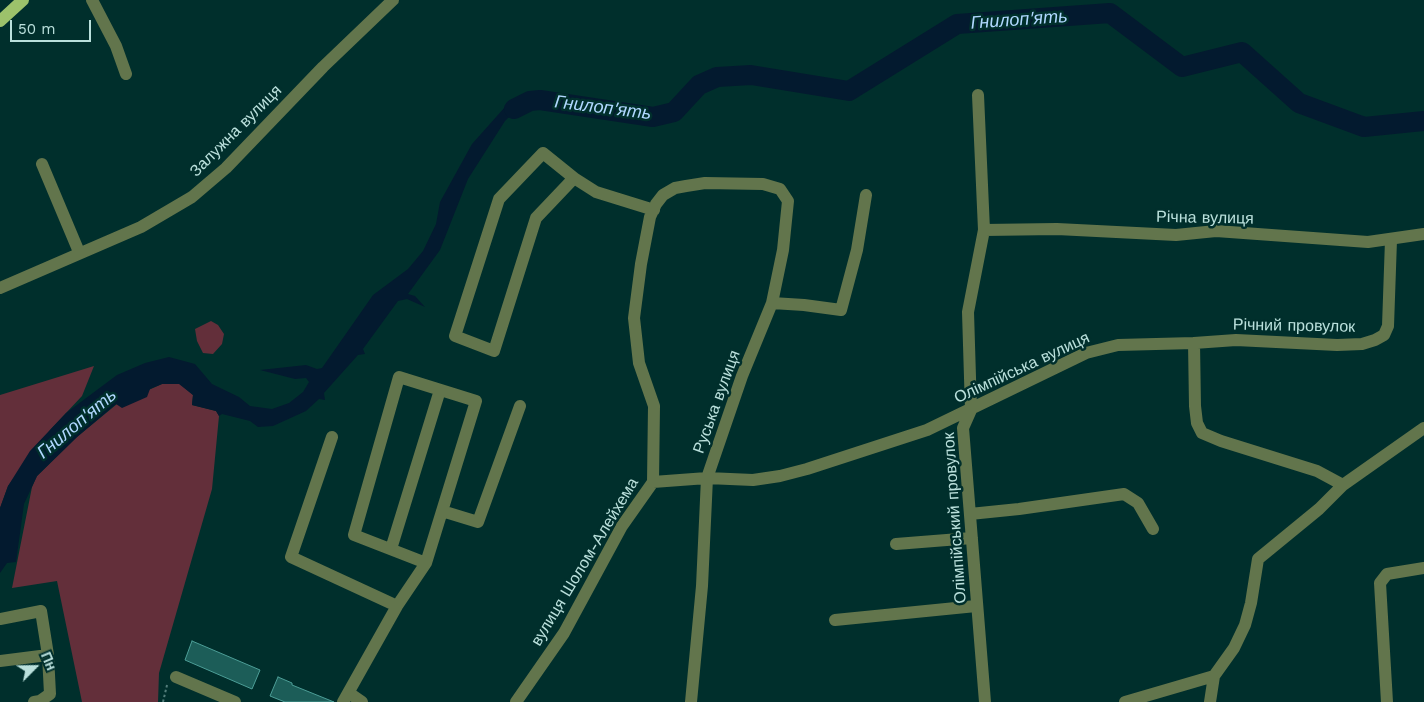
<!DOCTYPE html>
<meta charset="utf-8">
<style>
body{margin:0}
#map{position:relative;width:1424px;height:702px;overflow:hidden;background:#002f2c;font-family:"Work Sans",sans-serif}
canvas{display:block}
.north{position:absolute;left:10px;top:642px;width:50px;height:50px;-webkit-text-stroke:4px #002f2c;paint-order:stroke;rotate:67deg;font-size:14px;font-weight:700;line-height:20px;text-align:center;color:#bae0dc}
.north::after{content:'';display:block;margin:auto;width:18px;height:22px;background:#bae0dc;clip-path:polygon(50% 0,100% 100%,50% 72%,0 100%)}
.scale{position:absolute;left:10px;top:20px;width:81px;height:22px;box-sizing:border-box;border:2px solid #bae0dc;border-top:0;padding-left:6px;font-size:15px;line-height:18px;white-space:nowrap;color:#bae0dc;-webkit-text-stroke:4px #002f2c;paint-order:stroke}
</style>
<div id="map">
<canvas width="1424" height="702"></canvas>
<div class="north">Пн</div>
<div class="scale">50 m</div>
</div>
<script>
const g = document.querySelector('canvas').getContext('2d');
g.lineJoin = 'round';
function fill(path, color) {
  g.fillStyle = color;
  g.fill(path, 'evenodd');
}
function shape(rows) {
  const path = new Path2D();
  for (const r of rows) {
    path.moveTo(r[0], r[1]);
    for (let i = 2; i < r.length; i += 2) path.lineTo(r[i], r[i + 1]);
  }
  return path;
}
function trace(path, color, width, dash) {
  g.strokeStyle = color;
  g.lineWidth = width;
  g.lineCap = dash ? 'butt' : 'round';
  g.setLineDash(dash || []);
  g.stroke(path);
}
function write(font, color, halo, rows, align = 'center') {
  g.font = font + ' "Work Sans",sans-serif';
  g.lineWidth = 5;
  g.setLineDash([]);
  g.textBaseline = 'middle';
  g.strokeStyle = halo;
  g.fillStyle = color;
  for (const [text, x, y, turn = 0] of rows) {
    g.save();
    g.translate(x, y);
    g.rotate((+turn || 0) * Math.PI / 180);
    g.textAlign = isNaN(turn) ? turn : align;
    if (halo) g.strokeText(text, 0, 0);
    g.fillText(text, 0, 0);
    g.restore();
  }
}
fill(shape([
 [211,321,218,325,224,334,222,344,213,354,203,353,197,341,195,329],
 [94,366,82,396,51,429,8,486,0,508,0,395],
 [162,384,180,384,193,395,192,405,216,411,219,416,212,489,159,673,158,702,82,702,57,581,12,588,32,487,37,476,77,437,117,404]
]), '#632f3a');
fill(shape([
 [528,99,540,100,514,112,505,121,468,179,440,250,408,294,415,296,425,307,407,299,398,301,363,349,365,354,358,355,324,393,325,400,319,399,306,411,273,426,258,427,250,421,222,414,219,416,216,411,192,405,193,395,179,384,162,384,150,389,147,397,122,408,116,404,77,437,37,476,24,504,16,562,7,563,0,573,0,508,8,486,30,451,66,413,117,375,145,363,169,357,195,364,212,384,239,397,250,406,272,409,289,403,303,392,309,382,306,378,295,379,260,370,306,365,317,369,322,368,373,295,408,269,423,251,436,224,440,202,472,144,505,107]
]), '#031a2f');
trace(shape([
 [514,109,530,101,540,100,653,117,674,112,699,85,717,77,751,75,849,91,957,24,1110,13,1182,67,1242,52,1299,103,1364,127,1424,121]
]), '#031a2f', 20);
const building = shape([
 [192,641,260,670,252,689,185,660,192,641],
 [278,677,292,683,292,685,334,702,285,702,270,696,278,677]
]);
fill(building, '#1c5d58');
trace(building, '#4c9e97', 1);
trace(shape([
 [163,702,167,685]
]), '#537e7b', 2, [2.5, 2.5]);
trace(shape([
 [92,0,116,46,126,74],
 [978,95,984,230,968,312,971,410,963,428,985,702],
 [42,164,79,252],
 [574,178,543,153,499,199,455,336,494,351,536,218,574,178,596,192,654,210],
 [984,230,1057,229,1176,235,1216,231,1368,242,1424,234],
 [0,288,141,227,192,197,226,168,323,67,393,0],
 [772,303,804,305,841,310,857,250,866,195],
 [1194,343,1236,340,1337,345,1362,344,1375,340,1384,335,1388,326,1391,240],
 [332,437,291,557,397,606],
 [653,482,707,478,753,480,780,476,807,469,927,430,1086,353,1118,345,1194,343,1195,406,1197,423,1202,433,1221,441,1317,471,1343,485,1424,428],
 [442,511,478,522,520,406],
 [970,514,1019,509,1124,494,1138,503,1153,529],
 [896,544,972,538],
 [391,549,440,390],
 [0,619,41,611,48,655],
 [835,620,976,606],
 [0,661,48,655,50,694,40,701,34,702],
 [176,677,235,702],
 [349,693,362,702],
 [343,702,397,606,426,563,476,401,399,377,354,535,426,563],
 [516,702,564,633,622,526,653,482,654,406,639,363,634,318,641,264,650,217,656,204,663,195,675,188,686,186,705,183,763,184,780,189,788,201,783,250,772,303,742,376,707,478,702,586,691,702],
 [1125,702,1214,676],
 [1210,702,1214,676,1234,648,1245,625,1251,603,1258,559,1319,509,1343,485],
 [1387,702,1380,583,1387,574,1424,568]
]), '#62754c', 12);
trace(shape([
 [0,21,23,0]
]), '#9cc26b', 12);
write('16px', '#bae0dc', '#002f2c', [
 ["Залужна вулиця",236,131,-45],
 ["Річна вулиця",1205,218,1],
 ["Річний провулок",1294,326,1],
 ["Олімпійська вулиця",1022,368,-25],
 ["Руська вулиця",717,402,-70],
 ["Олімпійський провулок",955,518,-94],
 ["вулиця Шолом-Алейхема",585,562,-59]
]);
write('italic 18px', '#b0d8ff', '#002f2c', [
 ["Гнилоп'ять",1019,20,-4],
 ["Гнилоп'ять",603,108,7],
 ["Гнилоп'ять",77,424,-40]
]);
</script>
